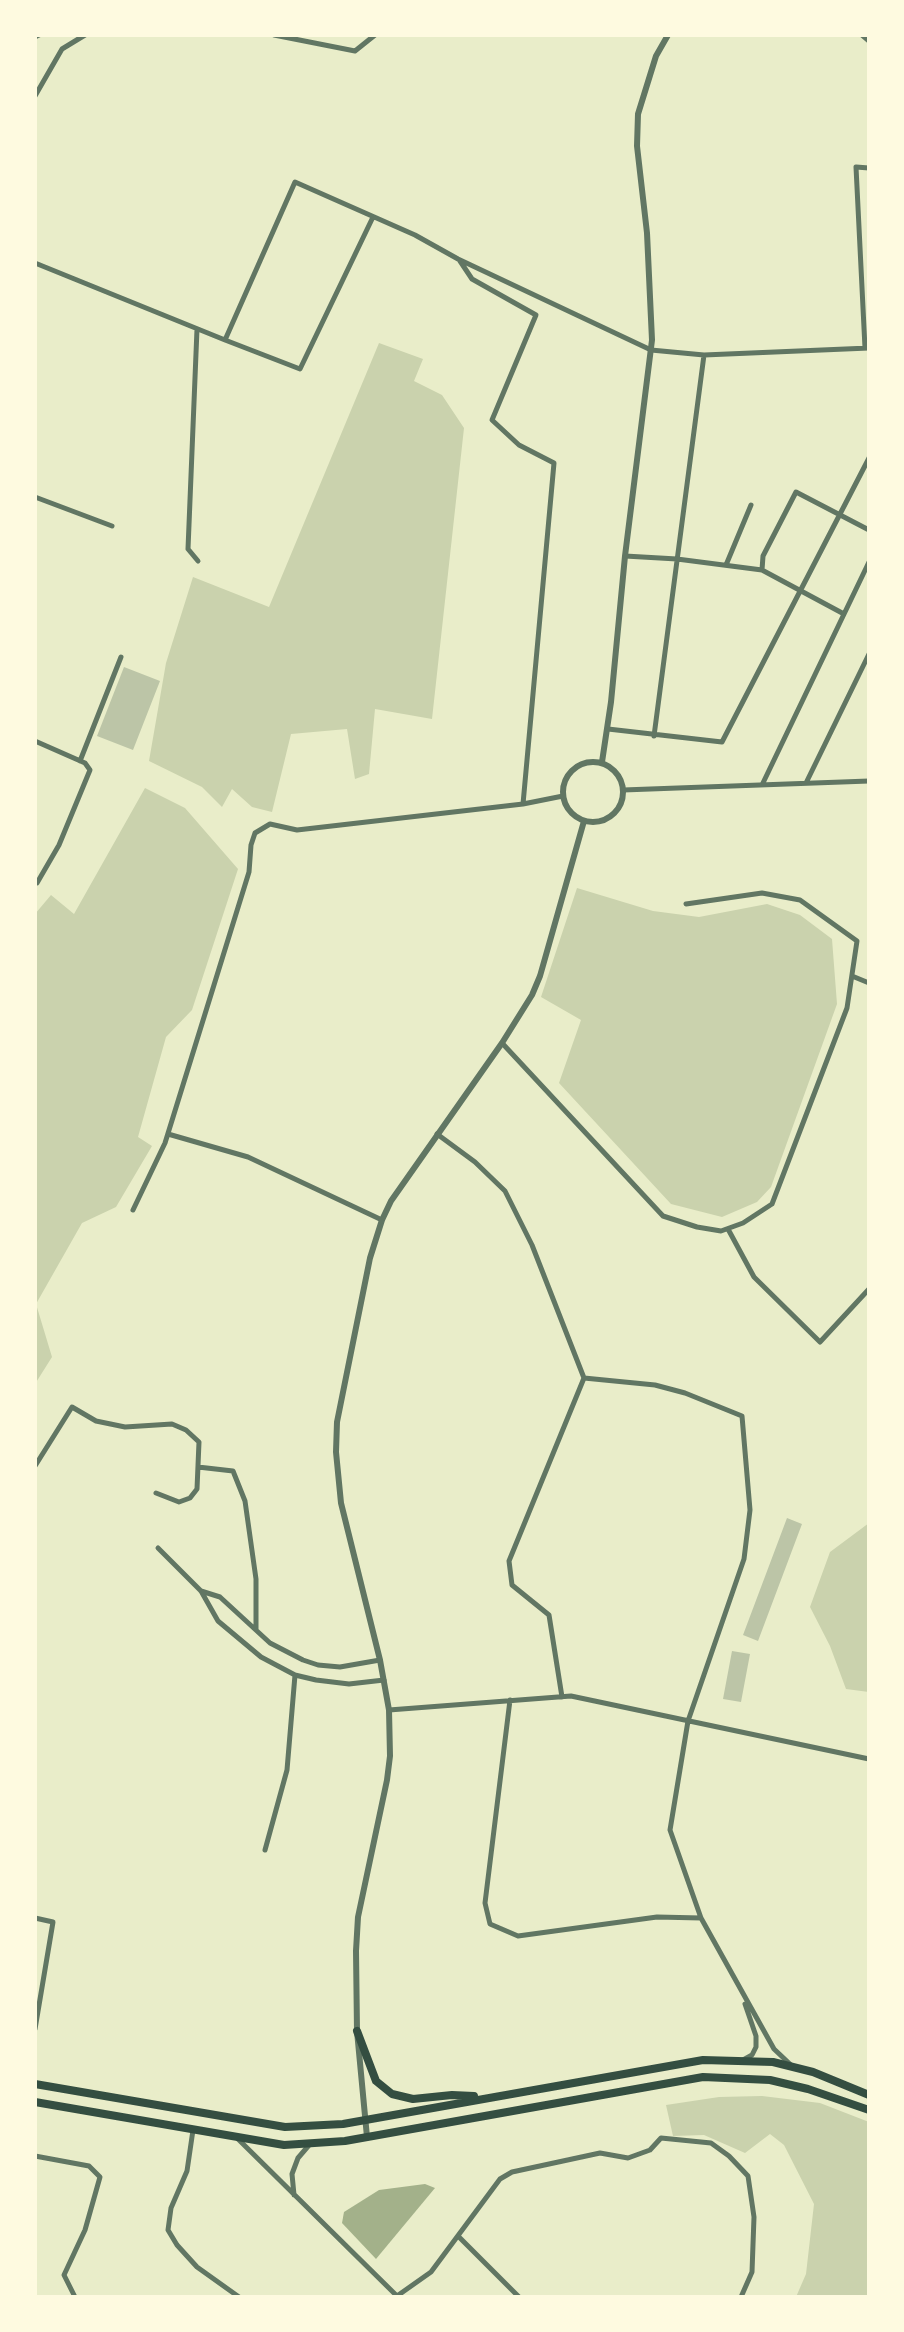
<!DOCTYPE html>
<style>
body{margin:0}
#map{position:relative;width:904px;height:2332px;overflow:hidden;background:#e9edc9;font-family:Ubuntu,sans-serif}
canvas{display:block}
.frame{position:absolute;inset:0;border:37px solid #fefae0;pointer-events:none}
</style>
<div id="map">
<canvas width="904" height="2332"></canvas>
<div class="frame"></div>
</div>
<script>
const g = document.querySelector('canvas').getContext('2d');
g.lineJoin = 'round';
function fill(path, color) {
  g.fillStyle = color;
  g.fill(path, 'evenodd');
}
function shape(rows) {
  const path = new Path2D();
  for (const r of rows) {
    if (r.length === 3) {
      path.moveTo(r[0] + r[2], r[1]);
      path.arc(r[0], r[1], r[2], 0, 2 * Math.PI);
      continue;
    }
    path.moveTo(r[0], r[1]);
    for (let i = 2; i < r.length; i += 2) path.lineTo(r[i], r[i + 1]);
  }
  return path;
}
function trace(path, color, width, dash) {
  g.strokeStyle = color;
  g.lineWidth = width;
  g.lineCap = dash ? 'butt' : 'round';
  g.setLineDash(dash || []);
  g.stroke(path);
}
fill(shape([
 [379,343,423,359,414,381,442,395,464,428,432,719,375,709,369,774,355,779,347,729,291,734,272,812,252,807,232,789,222,807,202,787,149,761,166,663,193,577,269,607],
 [145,788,185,808,238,869,192,1010,166,1037,138,1137,152,1146,116,1207,82,1223,36,1304,52,1357,35,1384,35,914,51,895,74,914],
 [577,888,653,911,699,917,767,904,800,915,832,939,837,1004,771,1187,757,1202,722,1217,671,1204,559,1083,581,1020,541,997],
 [869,1523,869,1692,846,1689,830,1646,810,1607,830,1552],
 [762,2096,820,2103,869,2122,869,2297,796,2297,806,2274,814,2204,784,2145,770,2134,745,2153,704,2135,673,2136,666,2105,719,2097]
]), '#cad2ad');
fill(shape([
 [425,2184,435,2188,376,2259,342,2223,344,2212,379,2190]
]), '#a3b18a');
fill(shape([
 [124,667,160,681,133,750,97,736],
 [787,1518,802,1524,758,1641,743,1635],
 [732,1651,750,1654,741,1702,723,1699]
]), '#bcc5a7');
trace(shape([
 [274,35,355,51,375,35],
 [862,35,869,41],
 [35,37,39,35],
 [35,96,62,49,85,35],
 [460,261,472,279,536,315,492,420,519,445,554,463,523,804],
 [35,263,225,340,295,182,415,235,458,259,651,350,704,355,869,348],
 [197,329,188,549,198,561],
 [225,340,300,369,373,217],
 [865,348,856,167,869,168],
 [35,497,112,526],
 [625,556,677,559,762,570,844,614],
 [726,565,751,505],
 [762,570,763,556,796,492,869,530],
 [608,729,722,742,869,458],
 [654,736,704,355],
 [35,741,85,763,90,770,59,845,37,883],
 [80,761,121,657],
 [806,783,869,654],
 [762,785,869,562],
 [623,790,869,781],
 [852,976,869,983],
 [502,1043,663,1216,697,1227,721,1231,743,1223,772,1204,847,1008,857,941,800,900,762,893,686,904],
 [168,1134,248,1157,382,1220],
 [437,1134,475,1162,505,1191,532,1245,584,1378,655,1385,685,1393,742,1416,750,1510,744,1559,688,1721,670,1830,701,1918,774,2049,792,2066],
 [133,1210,165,1143,249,872,251,845,255,833,270,824,297,830,523,804,563,796],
 [728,1229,754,1277,820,1342,869,1289],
 [35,1466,72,1407,96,1421,125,1427,172,1424,186,1430,199,1442,197,1489,190,1498,179,1502,156,1493],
 [198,1467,233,1471,245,1501,256,1579,256,1629],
 [158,1548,201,1591,218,1621,261,1657,295,1675,316,1680,349,1684,384,1680],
 [201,1591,220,1597,270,1643,303,1660,318,1665,340,1667,380,1660],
 [562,1697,549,1615,512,1585,509,1561,584,1378],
 [510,1700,485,1903,490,1924,518,1936,657,1917,701,1918],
 [389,1710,571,1696,869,1759],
 [265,1850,287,1770,295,1675],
 [35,1918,53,1922,35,2029],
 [743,2060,752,2055,756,2047,756,2036,745,2004],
 [193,2130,187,2171,171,2208,168,2230,177,2245,197,2267,239,2297],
 [238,2139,398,2297],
 [35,2156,89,2166,100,2177,85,2230,64,2275,75,2297],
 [294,2195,292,2174,298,2158,310,2144],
 [458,2236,519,2297],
 [397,2296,431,2272,500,2179,512,2172,600,2153,628,2158,650,2150,661,2138,711,2143,729,2156,748,2176,754,2217,752,2272,741,2297]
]), '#617663', 5);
trace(shape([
 [593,792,30],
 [602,762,611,702,625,556,652,340,647,233,637,146,638,114,656,56,668,35],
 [367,2137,357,2031,356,1951,358,1917,387,1780,390,1756,389,1710,380,1660,341,1503,336,1452,337,1422,370,1258,382,1220,391,1201,502,1043,532,995,540,976,584,821]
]), '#617663', 6);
trace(shape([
 [357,2031,376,2081,392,2094,413,2099,452,2095,474,2096],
 [35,2084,285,2127,343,2124,703,2060,773,2062,813,2072,869,2095],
 [35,2102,284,2145,345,2141,703,2077,770,2080,808,2089,869,2110]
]), '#344e41', 8);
</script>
